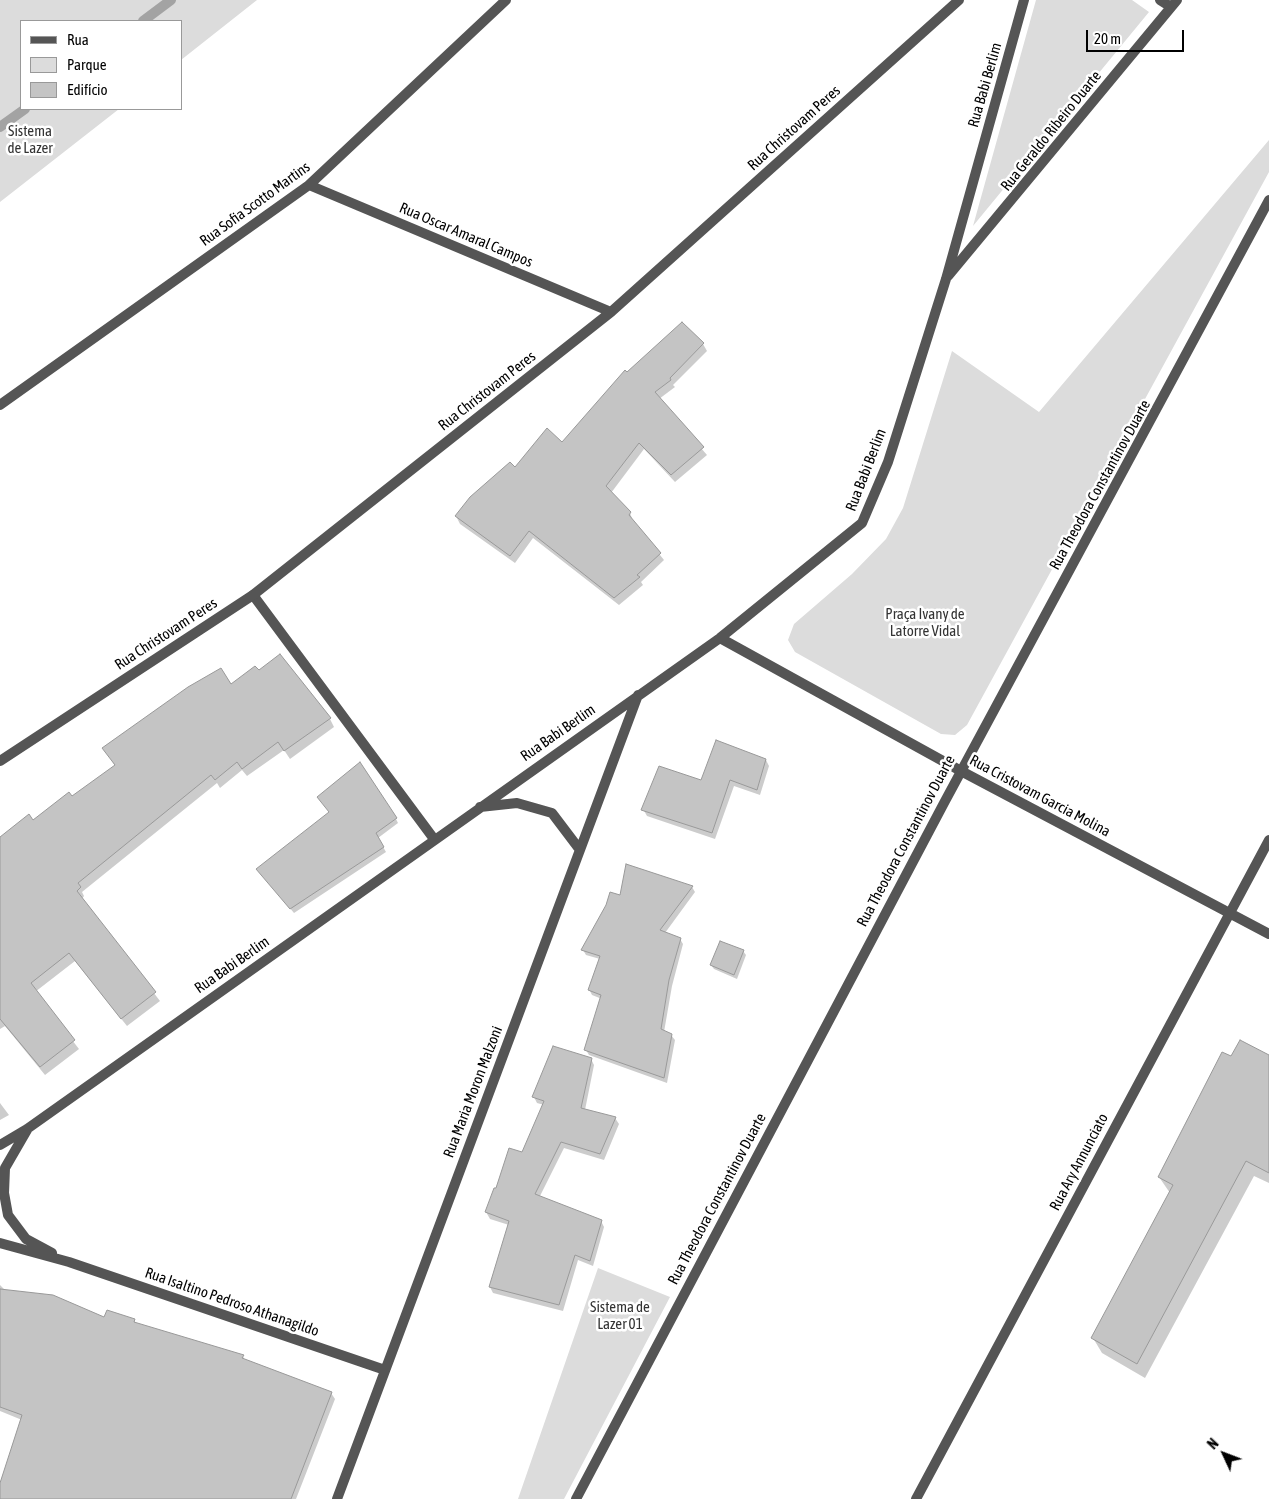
<!DOCTYPE html>
<meta charset="utf-8">
<style>
body{margin:0}
#map{position:relative;width:1269px;height:1499px;overflow:hidden;background:#fff;font-family:"Asap Condensed",sans-serif}
canvas{display:block}
.legend{position:absolute;left:20px;top:20px;width:162px;height:90px;box-sizing:border-box;background:#fff;border:1px solid #999;margin:0;padding:6px 9px;list-style:none;font-size:15px;color:#000}
.legend li{display:flex;align-items:center;gap:10px;height:25px}
.legend b{width:25px;border:1px solid #999}
.north{position:absolute;left:1199px;top:1429px;width:50px;height:50px;-webkit-text-stroke:4px #fff;paint-order:stroke;rotate:313deg;font-size:14px;font-weight:700;line-height:20px;text-align:center;color:#000}
.north::after{content:'';display:block;margin:auto;width:18px;height:22px;background:#000;clip-path:polygon(50% 0,100% 100%,50% 72%,0 100%)}
.scale{position:absolute;left:1086px;top:30px;width:98px;height:22px;box-sizing:border-box;border:2px solid #000;border-top:0;padding-left:6px;font-size:15px;line-height:18px;white-space:nowrap;color:#000;-webkit-text-stroke:4px #fff;paint-order:stroke}
</style>
<div id="map">
<canvas width="1269" height="1499"></canvas>
<ul class="legend">
<li><b style="height:6px;background:#555"></b>Rua</li>
<li><b style="height:14px;background:#dcdcdc"></b>Parque</li>
<li><b style="height:14px;background:#c4c4c4"></b>Edifício</li>
</ul>
<div class="north">N</div>
<div class="scale">20 m</div>
</div>
<script>
const g = document.querySelector('canvas').getContext('2d');
g.lineJoin = 'round';
function fill(path, color) {
  g.fillStyle = color;
  g.fill(path, 'evenodd');
}
function shape(rows) {
  const path = new Path2D();
  for (const r of rows) {
    path.moveTo(r[0], r[1]);
    for (let i = 2; i < r.length; i += 2) path.lineTo(r[i], r[i + 1]);
  }
  return path;
}
function trace(path, color, width, dash) {
  g.strokeStyle = color;
  g.lineWidth = width;
  g.lineCap = dash ? 'butt' : 'round';
  g.setLineDash(dash || []);
  g.stroke(path);
}
function write(font, color, halo, rows, align = 'center') {
  g.font = font + ' "Asap Condensed",sans-serif';
  g.lineWidth = 5;
  g.setLineDash([]);
  g.textBaseline = 'middle';
  g.strokeStyle = halo;
  g.fillStyle = color;
  for (const [text, x, y, turn = 0] of rows) {
    g.save();
    g.translate(x, y);
    g.rotate((+turn || 0) * Math.PI / 180);
    g.textAlign = isNaN(turn) ? turn : align;
    if (halo) g.strokeText(text, 0, 0);
    g.fillText(text, 0, 0);
    g.restore();
  }
}
fill(shape([
 [0,0,257,0,181,60,181,21,21,21,21,109,119,109,0,202],
 [1036,0,1132,0,1149,12,973,226],
 [1269,140,1269,172,967,725,955,735,941,734,795,652,788,640,794,624,852,574,886,539,903,508,952,351,1039,412],
 [598,1268,670,1297,564,1499,518,1499]
]), '#dcdcdc');
fill(shape([
 [703,344,707,351,673,385,675,387,659,399,707,455,675,482,644,449,611,493,630,513,633,521,664,560,641,582,643,585,619,605,533,538,515,563,460,524,456,516,515,469,562,443,627,374],
 [231,685,330,719,334,727,290,759,284,750,247,776,242,770,220,788,217,783,82,892,84,896,82,899,160,1001,127,1026,75,961,35,992,79,1049,45,1075,5,1026,0,1029,0,839,72,797,115,766,104,748],
 [766,760,769,766,760,795,734,786,715,839,647,816,643,809,702,781],
 [396,819,398,823,378,838,386,852,294,913,258,870],
 [627,865,692,887,695,892,665,933,680,939,683,944,672,986,664,1032,671,1035,675,1040,667,1083,589,1055,586,1050,602,999,592,995,589,989,600,959,586,955,583,950,621,896],
 [743,951,746,955,737,979,714,969,711,965],
 [1269,1056,1269,1183,1254,1176,1145,1378,1102,1353,1093,1338,1170,1193,1159,1177,1232,1058],
 [591,1059,594,1065,585,1110,615,1118,619,1124,604,1160,564,1148,539,1198,601,1221,604,1227,593,1266,578,1260,563,1311,493,1293,490,1287,509,1225,490,1219,486,1212,497,1190,523,1153,544,1105,537,1103,534,1097],
 [0,1103,9,1115,0,1120],
 [0,1285,6,1291,105,1319,134,1320,136,1324,243,1356,245,1361,331,1393,335,1399,296,1499,0,1499,0,1487,22,1420,0,1411]
]), '#0003');
trace(shape([
 [143,21,171,0],
 [0,127,25,109]
]), '#a3a3a3', 10);
const building = shape([
 [682,322,704,343,670,378,671,380,655,392,704,447,671,475,639,443,606,486,631,512,629,515,661,553,637,575,640,577,614,598,529,531,510,556,455,516,470,497,510,462,515,467,547,428,562,442,625,370,627,372,682,322],
 [280,654,331,718,284,751,278,742,242,769,237,762,215,780,211,775,78,883,81,887,77,891,156,992,121,1019,69,953,31,983,75,1040,40,1067,0,1019,0,837,29,814,33,820,69,792,72,796,115,765,102,748,188,687,221,668,231,684,255,666,259,670,280,654],
 [716,740,766,759,757,790,730,780,712,833,641,810,659,766,701,780,716,740],
 [360,762,397,818,376,833,384,847,290,909,256,869,329,812,317,797,360,762],
 [626,864,693,886,660,930,681,938,669,980,661,1029,672,1034,664,1078,584,1050,601,995,588,990,600,956,581,950,606,905,610,892,620,895,626,864],
 [720,941,744,950,734,975,710,965,720,941],
 [1240,1040,1269,1055,1269,1173,1246,1161,1137,1364,1091,1338,1173,1185,1158,1177,1222,1052,1231,1056,1240,1040],
 [553,1046,592,1058,581,1108,616,1117,600,1154,561,1142,535,1194,602,1220,590,1261,575,1255,559,1305,489,1287,509,1221,485,1212,494,1188,496,1188,509,1148,522,1152,544,1101,532,1097,553,1046],
 [0,1289,53,1295,104,1317,107,1310,135,1319,134,1322,244,1355,242,1358,332,1392,291,1499,0,1499,0,1483,22,1415,0,1407,0,1289]
]);
fill(building, '#c4c4c4');
trace(building, '#999', 1);
trace(shape([
 [253,595,434,839]
]), '#555', 10);
trace(shape([
 [1160,0,1171,7],
 [309,185,611,312],
 [948,276,1177,0],
 [0,405,309,185,506,0],
 [720,638,961,771,1269,934],
 [0,761,253,595,611,312,959,0],
 [480,807,517,803,552,813,580,850],
 [27,1130,5,1168,4,1193,8,1215,26,1239,52,1253],
 [0,1145,27,1129,720,638,862,523,888,462,946,279,1024,0],
 [0,1243,69,1262,385,1370],
 [337,1499,638,695],
 [576,1499,944,803,1269,200],
 [916,1499,1269,840]
]), '#555', 10);
write('15px', '#000', '#fff', [
 ["Rua Babi Berlim",985,85,-74],
 ["Rua Christovam Peres",794,128,-42],
 ["Rua Geraldo Ribeiro Duarte",1051,131,-51],
 ["Rua Sofia Scotto Martins",255,204,-36],
 ["Rua Oscar Amaral Campos",466,235,23],
 ["Rua Christovam Peres",487,391,-38],
 ["Rua Babi Berlim",866,470,-69],
 ["Rua Theodora Constantinov Duarte",1100,485,-61],
 ["Rua Christovam Peres",166,634,-33],
 ["Rua Babi Berlim",558,733,-35],
 ["Rua Cristovam Garcia Molina",1040,796,28],
 ["Rua Theodora Constantinov Duarte",906,841,-62],
 ["Rua Babi Berlim",232,965,-35],
 ["Rua Maria Moron Malzoni",473,1092,-69],
 ["Rua Ary Annunciato",1079,1162,-62],
 ["Rua Theodora Constantinov Duarte",717,1199,-62],
 ["Rua Isaltino Pedroso Athanagildo",232,1302,19]
]);
write('15px', '#333', '#fff', [
 ["Sistema",30,131],
 ["de Lazer",30,148],
 ["Praça Ivany de",925,614],
 ["Latorre Vidal",925,631],
 ["Sistema de",620,1307],
 ["Lazer 01",620,1324]
]);
</script>
